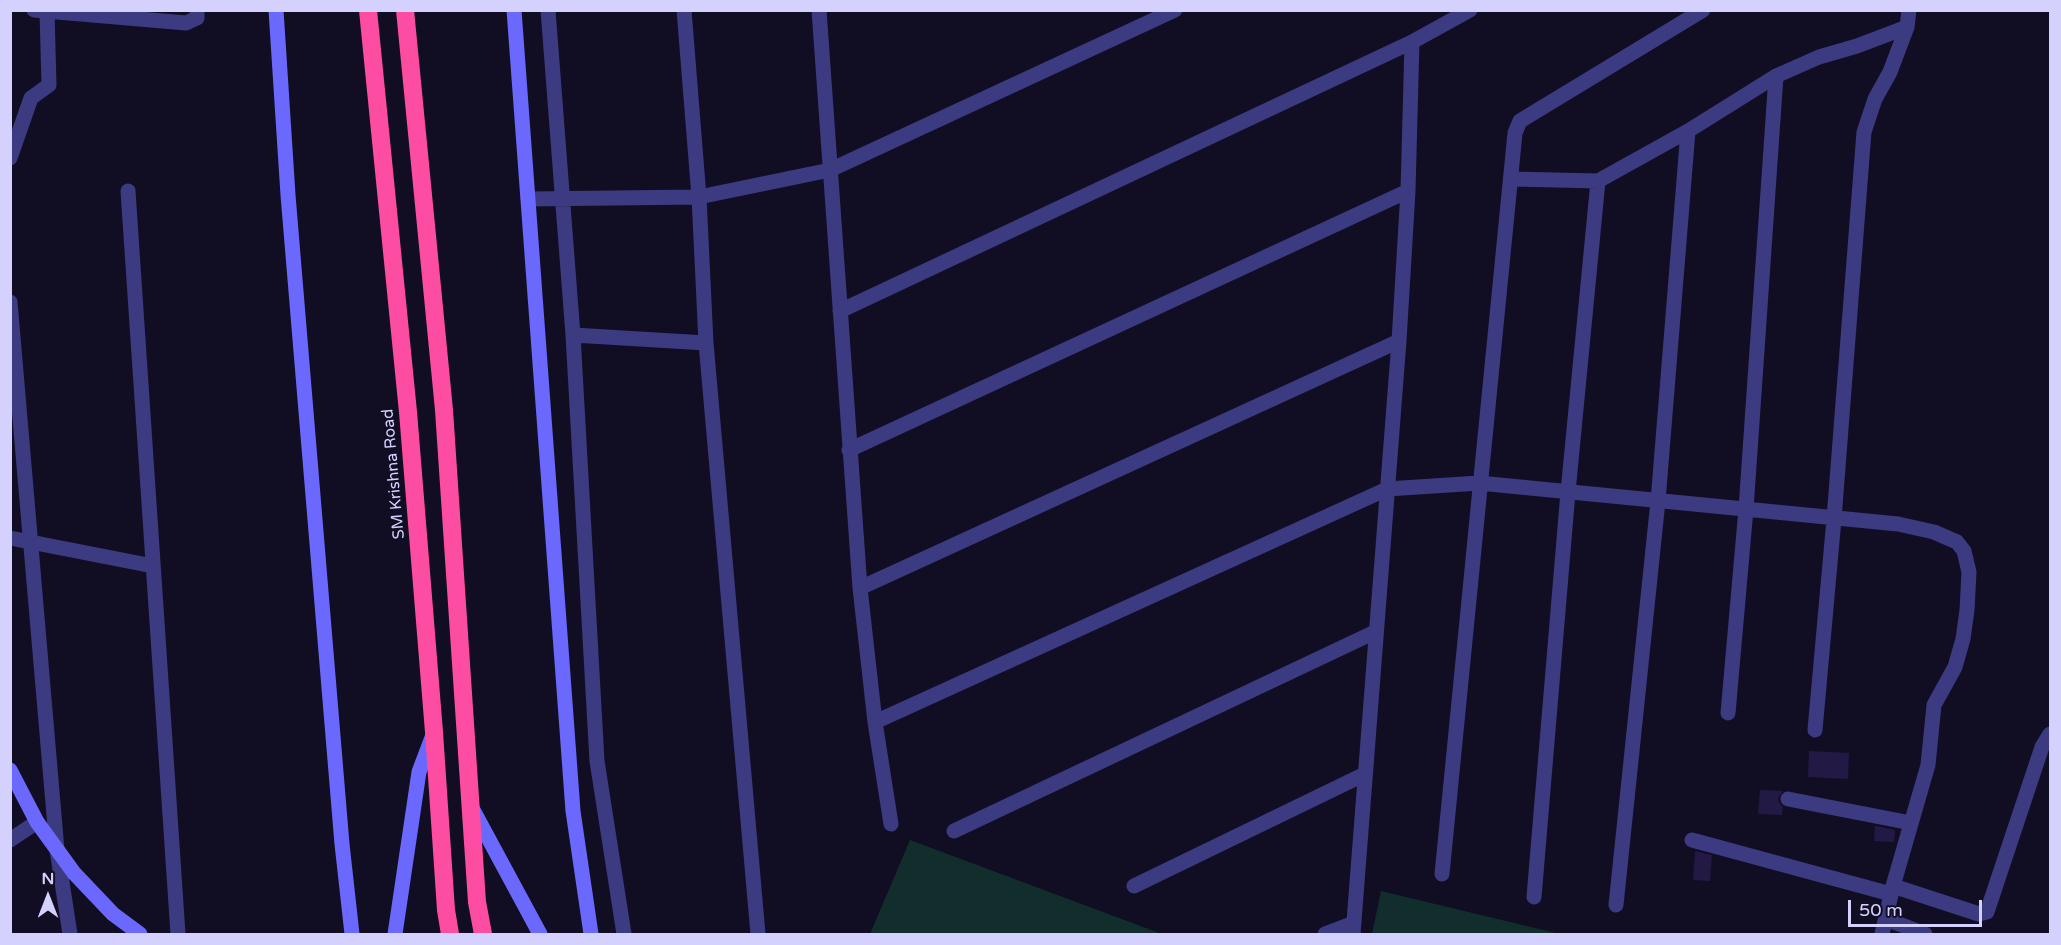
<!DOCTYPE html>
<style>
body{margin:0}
#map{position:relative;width:2061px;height:945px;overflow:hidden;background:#110e23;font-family:"Varela Round",sans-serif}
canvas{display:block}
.frame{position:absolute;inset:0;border:12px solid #d5d1ff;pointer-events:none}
.north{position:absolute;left:18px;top:867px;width:60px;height:60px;-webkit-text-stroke:4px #110e23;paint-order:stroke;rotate:0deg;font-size:16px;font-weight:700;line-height:24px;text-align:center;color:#d5d1ff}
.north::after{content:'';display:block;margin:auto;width:21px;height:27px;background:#d5d1ff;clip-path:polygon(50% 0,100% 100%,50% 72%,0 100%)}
.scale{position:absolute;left:1848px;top:900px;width:134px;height:27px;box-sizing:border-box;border:3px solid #d5d1ff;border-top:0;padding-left:8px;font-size:18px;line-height:21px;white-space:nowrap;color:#d5d1ff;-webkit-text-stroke:4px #110e23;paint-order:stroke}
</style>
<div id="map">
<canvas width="2061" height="945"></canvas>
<div class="frame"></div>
<div class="north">N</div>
<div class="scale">50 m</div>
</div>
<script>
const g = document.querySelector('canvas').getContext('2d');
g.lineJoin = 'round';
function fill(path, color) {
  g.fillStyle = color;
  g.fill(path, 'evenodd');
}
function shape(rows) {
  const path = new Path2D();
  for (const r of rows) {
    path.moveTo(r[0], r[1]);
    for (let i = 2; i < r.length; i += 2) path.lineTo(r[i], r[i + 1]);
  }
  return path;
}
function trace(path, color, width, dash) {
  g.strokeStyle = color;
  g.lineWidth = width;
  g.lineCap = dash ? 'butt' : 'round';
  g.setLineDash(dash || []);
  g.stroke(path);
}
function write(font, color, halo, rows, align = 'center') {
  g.font = font + ' "Varela Round",sans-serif';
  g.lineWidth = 5;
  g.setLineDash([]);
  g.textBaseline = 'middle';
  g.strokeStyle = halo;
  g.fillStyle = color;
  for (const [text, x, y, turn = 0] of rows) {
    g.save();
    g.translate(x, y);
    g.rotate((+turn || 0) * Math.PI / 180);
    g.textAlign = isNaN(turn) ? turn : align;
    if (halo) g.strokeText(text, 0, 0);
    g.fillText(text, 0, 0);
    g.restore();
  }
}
fill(shape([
 [910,840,1162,934,870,934],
 [1381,891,1560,934,1372,934]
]), '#112d2c');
fill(shape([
 [1809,751,1849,753,1848,779,1808,777],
 [1760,790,1783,791,1778,798,1779,803,1783,807,1782,815,1758,814],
 [1875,826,1895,830,1894,842,1874,841],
 [1695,851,1712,855,1710,881,1693,880]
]), '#221a44');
trace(shape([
 [34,10,186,23,197,18,197,10],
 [548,10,573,335,597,761,624,934],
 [684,10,699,197,706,343,758,934],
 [819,10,860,588,875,722,891,824],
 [10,158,31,98,49,85,47,12],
 [1511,179,1598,181,1688,131,1776,76,1819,57,1857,46,1907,27],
 [128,191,178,934],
 [528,199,699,197,830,170,1175,10],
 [10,302,57,850,70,934],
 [840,311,1412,42,1470,10],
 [573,335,706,343],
 [849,450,1408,191],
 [10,538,153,566],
 [860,588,1399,341],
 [1728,713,1746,509,1776,76],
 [875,722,1387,489,1479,483,1898,524,1934,532,1957,542,1964,551,1969,572,1967,610,1963,639,1955,667,1934,705,1928,765,1893,886,1882,934],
 [1815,730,1834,519,1864,132,1875,99,1890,72,1907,27,1909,10],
 [1788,799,1911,823],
 [954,831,1375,632],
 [10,840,37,822],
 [1692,840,1891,894],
 [1442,874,1515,133,1520,121,1703,10],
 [1134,886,1365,774],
 [1893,886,1979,914,1987,912,2042,747,2050,734],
 [1534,897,1568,492,1598,181],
 [1616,905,1658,501,1688,131],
 [1886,919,1925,934],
 [1325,934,1354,923],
 [1353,934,1399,341,1408,191,1412,42]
]), '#3c3a81', 15);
trace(shape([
 [276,10,288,195,342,844,352,934],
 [514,10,573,811,591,934],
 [10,770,37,822,74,873,113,914,140,934],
 [472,808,540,934],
 [395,934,419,772,433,735]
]), '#6b69fd', 15);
trace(shape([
 [368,10,408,412,434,732,446,910,450,934],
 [405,10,444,410,477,902,483,934]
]), '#fd4da3', 18);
write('16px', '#d5d1ff', '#110e23', [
 ["SM Krishna Road",394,474,-95]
]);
</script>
